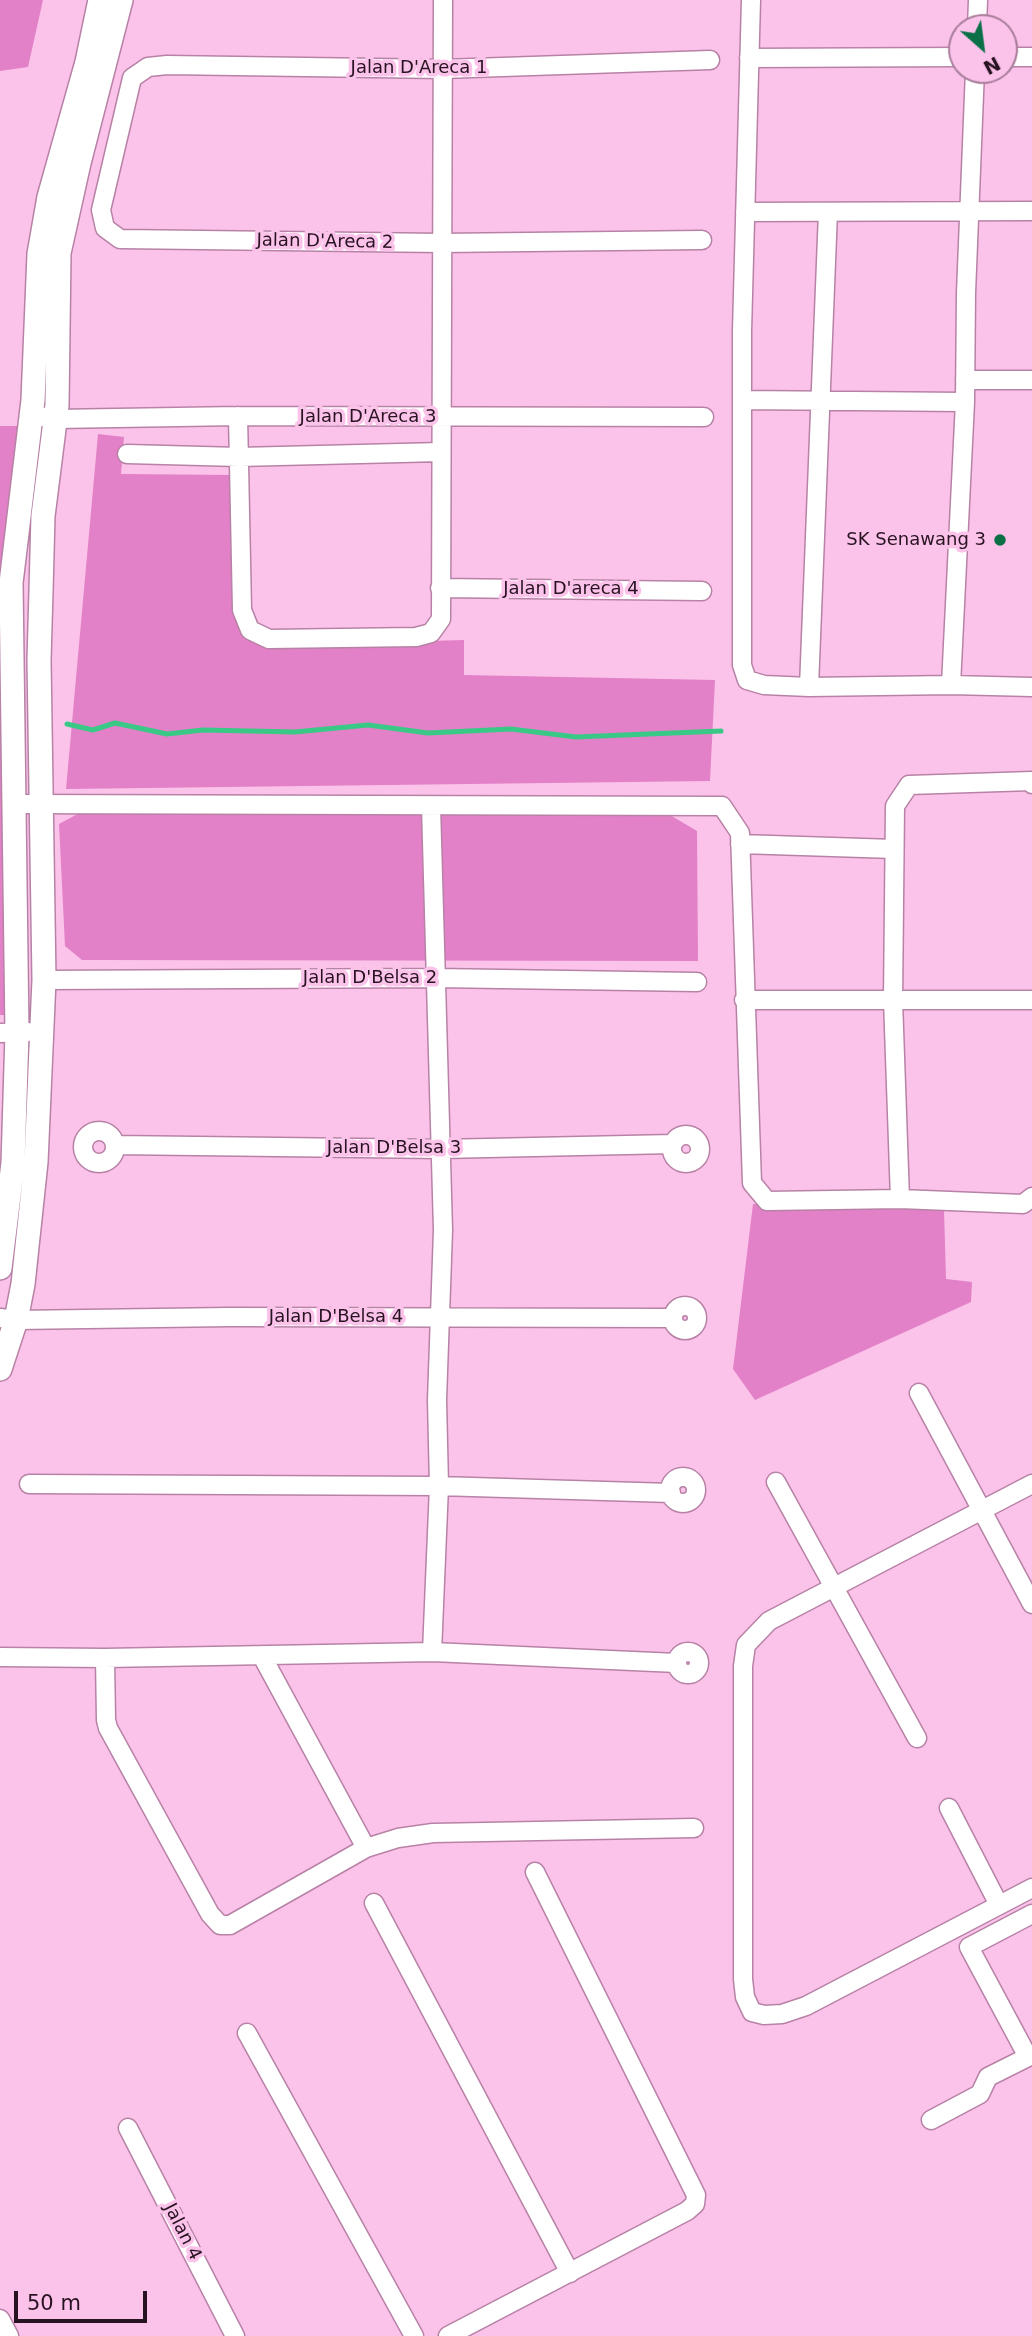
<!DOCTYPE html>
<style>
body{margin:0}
#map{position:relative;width:1032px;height:2336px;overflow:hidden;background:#fcc3ea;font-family:"DejaVu Sans",sans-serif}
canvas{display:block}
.north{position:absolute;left:948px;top:14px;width:70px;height:70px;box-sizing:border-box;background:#fcc3ea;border:2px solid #a77d9a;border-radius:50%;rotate:152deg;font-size:19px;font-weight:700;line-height:28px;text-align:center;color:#281322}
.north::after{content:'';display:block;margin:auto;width:24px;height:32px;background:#0b7047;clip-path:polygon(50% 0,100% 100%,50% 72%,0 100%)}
.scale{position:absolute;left:14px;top:2291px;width:133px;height:32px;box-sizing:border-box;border:4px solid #281322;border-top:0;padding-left:9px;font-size:21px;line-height:24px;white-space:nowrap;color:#281322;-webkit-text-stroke:5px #fcc3ea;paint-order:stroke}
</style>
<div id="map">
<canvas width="1032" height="2336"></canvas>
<div class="north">N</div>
<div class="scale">50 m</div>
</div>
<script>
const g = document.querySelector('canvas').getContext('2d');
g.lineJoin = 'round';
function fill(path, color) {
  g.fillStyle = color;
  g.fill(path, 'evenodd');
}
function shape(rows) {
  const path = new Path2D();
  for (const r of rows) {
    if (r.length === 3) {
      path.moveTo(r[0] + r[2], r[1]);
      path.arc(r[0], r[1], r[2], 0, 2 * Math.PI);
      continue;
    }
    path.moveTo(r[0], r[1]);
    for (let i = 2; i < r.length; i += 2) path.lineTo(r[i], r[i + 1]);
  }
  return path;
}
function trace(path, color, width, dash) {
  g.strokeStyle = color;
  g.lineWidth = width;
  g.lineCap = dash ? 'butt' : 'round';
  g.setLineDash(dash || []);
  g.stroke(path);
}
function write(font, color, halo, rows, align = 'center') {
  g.font = font + ' "DejaVu Sans",sans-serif';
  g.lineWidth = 7;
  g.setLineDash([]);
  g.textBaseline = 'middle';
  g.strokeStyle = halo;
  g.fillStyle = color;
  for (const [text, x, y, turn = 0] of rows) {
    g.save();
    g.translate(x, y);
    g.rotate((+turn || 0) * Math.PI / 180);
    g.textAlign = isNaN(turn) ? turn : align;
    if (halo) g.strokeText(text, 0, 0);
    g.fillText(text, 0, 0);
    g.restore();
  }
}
fill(shape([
 [0,0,43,0,28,67,0,71],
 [0,426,20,426,9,1015,0,1015],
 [98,434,124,437,121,474,235,475,237,622,283,645,464,640,464,675,715,680,710,781,66,789],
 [85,810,670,815,697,831,698,961,82,960,65,946,59,824],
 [753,1204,944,1210,946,1279,972,1282,971,1302,755,1400,733,1369]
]), '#e281c7');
trace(shape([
 [67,724,93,730,115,723,167,734,203,730,295,732,368,725,428,733,511,729,576,737,721,731]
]), '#3ac887', 5);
const minor = shape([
 [751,0,742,331,742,665,747,680,764,685,809,687,951,685,1032,687],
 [977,28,978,0],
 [1004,57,1032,57],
 [749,58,962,57],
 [745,212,1032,211],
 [702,240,441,243,120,239,105,228,101,210,132,78,148,67,167,65,443,69,710,60],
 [965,380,1032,380],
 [742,400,965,402],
 [32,415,56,419,238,416,704,417],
 [238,416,242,610,250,630,269,639,416,637,431,633,441,619,443,0],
 [127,454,239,457,441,452],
 [440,588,702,591],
 [951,685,965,402,966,293,975,70],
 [809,687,828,212],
 [15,804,722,806,740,833,752,1183,767,1201,900,1199,1023,1204,1032,1197],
 [431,806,443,1230,437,1400,439,1486,432,1652],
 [740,844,894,849],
 [44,980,436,978,697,982],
 [744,1000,1032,1000],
 [0,1033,28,1032],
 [99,1147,16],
 [686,1149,14],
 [115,1145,441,1149,673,1144],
 [900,1199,893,1000,895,806,909,785,1032,781,1032,784],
 [685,1318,12],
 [0,1318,16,1320,229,1317,672,1318],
 [919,1393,1032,1604],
 [683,1490,13],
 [776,1482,917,1738],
 [29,1484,439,1486,671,1493],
 [1032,1484,769,1621,746,1645,743,1666,743,1979,745,1997,752,2012,764,2015,782,2014,806,2006,1032,1888],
 [688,1663,11],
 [262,1656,366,1848,398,1838,433,1833,694,1828],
 [0,1657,105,1658,432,1652,677,1663],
 [105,1658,106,1720,108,1728,210,1914,220,1925,230,1925,366,1848],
 [949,1808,999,1905],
 [374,1903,570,2273],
 [247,2033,414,2336],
 [1028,2057,969,1947,1032,1914],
 [931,2120,980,2094,988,2077,1032,2055],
 [128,2128,235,2336],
 [0,2319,9,2336],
 [448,2336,687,2211,695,2204,696,2195,535,1872]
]);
const tertiary = shape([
 [0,1268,13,1163,17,1033,11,583,33,400,39,254,49,197,87,62,100,0],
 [0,1369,16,1320,23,1284,36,1162,44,980,39,660,41,591,43,516,57,405,59,253,79,163,121,0]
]);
trace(minor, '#b782a6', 21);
trace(tertiary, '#b782a6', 26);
trace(minor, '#fff', 18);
trace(tertiary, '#fff', 23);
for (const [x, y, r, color] of [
 [1000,540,7,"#0b7047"]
]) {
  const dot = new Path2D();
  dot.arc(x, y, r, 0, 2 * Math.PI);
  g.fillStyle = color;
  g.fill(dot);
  trace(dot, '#fcc3ea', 2.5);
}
write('18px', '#281322', '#fcc3ea', [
 ["Jalan D'Areca 1",419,68],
 ["Jalan D'Areca 2",325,242,1],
 ["Jalan D'Areca 3",368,417],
 ["Jalan D'areca 4",571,589],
 ["Jalan D'Belsa 2",370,978],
 ["Jalan D'Belsa 3",394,1148],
 ["Jalan D'Belsa 4",336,1317],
 ["Jalan 4",182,2232,63]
]);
write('18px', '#281322', '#fcc3ea', [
 ["SK Senawang 3",986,540]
], 'right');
</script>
